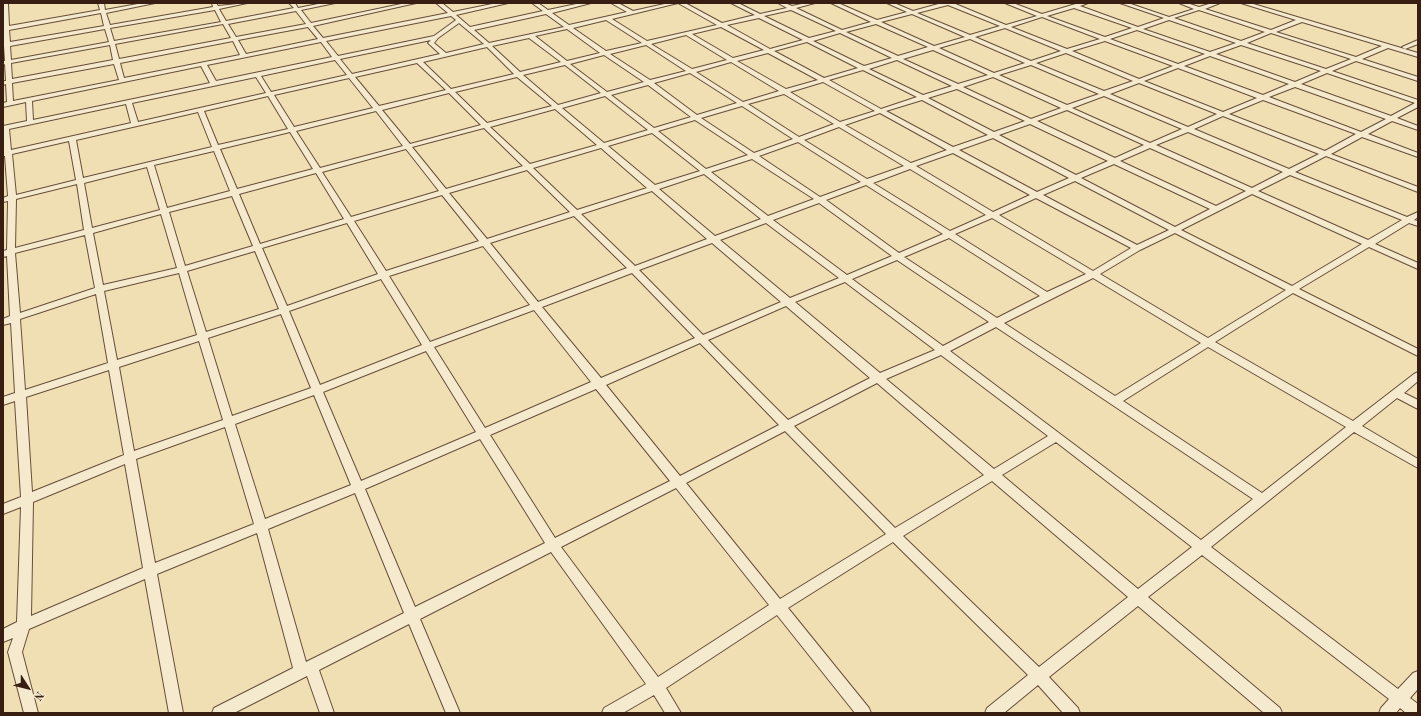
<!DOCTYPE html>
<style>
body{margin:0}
#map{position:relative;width:1421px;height:716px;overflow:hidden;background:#f0dfb3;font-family:"Old Standard TT",serif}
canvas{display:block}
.frame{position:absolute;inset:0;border:4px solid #381d12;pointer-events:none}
.north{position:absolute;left:8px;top:668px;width:40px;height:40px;-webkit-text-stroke:3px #f5eace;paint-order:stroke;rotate:126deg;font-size:11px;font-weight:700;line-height:16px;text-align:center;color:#381d12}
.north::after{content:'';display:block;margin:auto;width:14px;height:18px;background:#381d12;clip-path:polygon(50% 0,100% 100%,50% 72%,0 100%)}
</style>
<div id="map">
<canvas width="1421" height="716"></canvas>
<div class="frame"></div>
<div class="north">N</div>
</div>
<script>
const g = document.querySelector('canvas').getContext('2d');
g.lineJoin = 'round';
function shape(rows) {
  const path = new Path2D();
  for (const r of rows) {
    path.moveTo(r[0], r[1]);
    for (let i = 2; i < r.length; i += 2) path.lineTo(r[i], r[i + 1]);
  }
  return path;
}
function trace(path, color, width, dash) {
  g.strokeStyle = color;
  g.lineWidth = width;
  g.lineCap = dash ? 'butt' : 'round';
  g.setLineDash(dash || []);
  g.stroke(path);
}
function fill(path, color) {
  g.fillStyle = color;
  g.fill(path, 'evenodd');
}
const street = shape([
 [3,3,8,4,9,26,100,10,98,3,104,3,105,10,143,3,155,3,106,13,110,25,213,7,212,3,216,3,218,6,247,3,219,9,226,21,294,8,289,3,295,3,298,8,323,3,335,3,301,10,311,23,406,3,416,3,313,26,323,38,448,13,436,3,442,3,453,12,497,3,508,3,456,15,470,27,543,11,532,3,538,3,548,10,581,3,591,3,552,13,569,25,627,12,611,3,618,3,633,11,669,3,685,3,722,23,755,15,731,3,738,3,760,14,787,8,778,3,785,3,792,6,806,3,815,3,796,8,842,30,871,22,831,3,838,3,877,20,907,12,887,3,894,3,913,11,942,3,953,3,1006,25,1037,16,1005,3,1013,3,1042,14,1079,3,1088,3,1080,6,1138,27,1164,18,1120,3,1128,3,1169,17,1194,9,1179,3,1187,3,1199,7,1212,3,1220,3,1205,9,1271,30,1296,20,1241,3,1250,3,1418,53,1418,57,1388,48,1362,59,1418,77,1418,81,1356,61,1332,71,1418,100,1418,107,1397,118,1418,126,1418,130,1392,121,1368,134,1418,153,1418,157,1362,137,1331,154,1418,187,1418,192,1326,156,1295,172,1407,217,1418,212,1418,217,1414,220,1418,221,1418,226,1409,223,1375,244,1418,263,1418,269,1369,247,1299,289,1418,349,1418,356,1293,293,1215,342,1353,421,1414,374,1418,372,1418,381,1404,393,1418,400,1418,409,1397,398,1362,426,1418,459,1418,468,1354,432,1211,547,1398,689,1413,673,1418,671,1418,689,1410,698,1418,704,1418,713,1406,713,1400,708,1396,713,1379,713,1381,708,1389,699,1202,555,1148,597,1280,708,1282,713,1264,713,1138,606,1049,677,1078,708,1080,713,1063,713,1038,685,1004,713,985,713,987,708,1028,675,893,542,788,608,869,708,871,713,855,713,777,615,666,688,681,713,665,713,654,695,623,713,602,713,604,708,646,684,551,552,420,619,460,713,446,713,409,624,319,670,334,713,320,713,307,676,234,713,212,713,214,708,293,668,257,533,157,574,183,713,169,713,145,579,29,629,22,652,38,713,24,713,8,652,13,638,3,642,3,629,17,622,21,507,3,514,3,504,21,497,15,401,3,405,3,397,15,393,11,323,3,325,3,319,10,316,7,256,3,257,3,251,7,250,8,201,3,202,3,198,8,196,5,156,3,156,3,152,4,152,3,126,27,121,26,102,3,107,3,103,7,102,6,84,3,85,3,81,6,81,5,64,3,65,3,61,5,61,4,46,3,47,3,3],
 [678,3,717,25,647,41,612,19,678,3],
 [948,5,1000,26,970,35,917,13,948,5],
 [1074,8,1132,28,1105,37,1047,16,1074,8],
 [215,10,221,22,114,41,110,28,215,10],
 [791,10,836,31,809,38,764,16,791,10],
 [1199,10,1265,32,1241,41,1174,18,1199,10],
 [296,11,306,24,236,37,228,24,296,11],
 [101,13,104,26,10,42,9,30,101,13],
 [546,14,564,27,489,43,474,30,546,14],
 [912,14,965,37,934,46,881,22,912,14],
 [451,16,456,20,434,36,338,56,326,41,451,16],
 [1042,17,1100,39,1067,49,1011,27,1042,17],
 [759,18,803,40,770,49,727,25,759,18],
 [606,20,642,43,606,51,573,28,606,20],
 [1169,20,1236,43,1210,52,1143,29,1169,20],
 [1302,22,1382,46,1356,57,1276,32,1302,22],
 [459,23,484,44,446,53,434,43,438,38,459,23],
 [223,24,231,38,119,59,115,44,223,24],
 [876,24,928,47,898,56,846,32,876,24],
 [308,27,318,39,246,54,238,40,308,27],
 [721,27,764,50,733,58,692,34,721,27],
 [1005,28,1061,51,1031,61,975,37,1005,28],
 [105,29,109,42,11,60,10,46,105,29],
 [567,29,600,53,567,61,535,36,567,29],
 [1137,30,1205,54,1178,64,1110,39,1137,30],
 [840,33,892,58,864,66,813,41,840,33],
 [1271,33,1351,59,1326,69,1247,43,1271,33],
 [686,35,727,60,692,69,651,44,686,35],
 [529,38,561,62,520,72,492,46,529,38],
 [970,39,1025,63,994,73,939,48,970,39],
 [431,40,428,43,440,54,352,74,340,59,431,40],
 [233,41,240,55,124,78,120,63,233,41],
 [1105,41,1173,66,1139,79,1072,51,1105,41],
 [321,42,332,57,216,81,207,65,321,42],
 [807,42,858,68,824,78,774,51,807,42],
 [110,45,113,60,12,79,11,63,110,45],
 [646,45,686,71,650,80,610,54,646,45],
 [1241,45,1321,71,1295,82,1216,54,1241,45],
 [487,47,514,74,451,89,423,62,487,47],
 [933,50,988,75,958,84,903,59,933,50],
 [768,53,818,80,786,89,737,61,768,53],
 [1066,53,1133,81,1104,91,1036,63,1066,53],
 [604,55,644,82,607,92,570,64,604,55],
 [1210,56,1289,84,1263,95,1184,66,1210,56],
 [335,60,347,75,271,92,261,76,335,60],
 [897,60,952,86,923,95,869,69,897,60],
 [731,62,779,91,743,102,696,72,731,62],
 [417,63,446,90,379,106,355,77,417,63],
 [114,64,119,80,13,101,12,83,114,64],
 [565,65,601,93,558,105,523,75,565,65],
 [1031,65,1099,94,1067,105,999,75,1031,65],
 [201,66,210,83,33,120,32,101,201,66],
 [1178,68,1257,98,1223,112,1144,81,1178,68],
 [863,70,917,97,881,109,829,80,863,70],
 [690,73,737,103,697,115,654,83,690,73],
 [1327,73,1415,103,1391,116,1301,84,1327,73],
 [256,77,266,93,138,122,132,103,256,77],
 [517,77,552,106,487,123,455,92,517,77],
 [993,77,1061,108,1031,119,963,87,993,77],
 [349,78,373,108,294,127,274,95,349,78],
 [823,82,875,111,840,122,790,92,823,82],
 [1139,83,1217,114,1188,127,1110,94,1139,83],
 [648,85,691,117,654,128,611,95,648,85],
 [1295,87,1386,119,1361,132,1269,97,1295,87],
 [957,89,1025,121,994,132,928,98,957,89],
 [449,93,481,125,410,144,382,110,449,93],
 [784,94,834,124,799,137,748,104,784,94],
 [268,96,288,129,218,145,204,111,268,96],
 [605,96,648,130,604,143,562,108,605,96],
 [1104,96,1182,129,1150,143,1072,108,1104,96],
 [922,100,988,135,953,147,886,111,922,100],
 [1263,100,1356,134,1325,151,1229,114,1263,100],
 [126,104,131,123,11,150,9,129,126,104],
 [742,106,793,139,754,153,701,118,742,106],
 [555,109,597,145,530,164,490,127,555,109],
 [1067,110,1144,145,1115,158,1037,121,1067,110],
 [376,111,403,146,320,168,296,131,376,111],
 [198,112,212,147,83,178,76,140,198,112],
 [880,113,947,150,911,163,845,125,880,113],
 [1223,116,1319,154,1289,169,1194,129,1223,116],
 [695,120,748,155,706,169,658,131,695,120],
 [1030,124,1108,161,1076,175,999,135,1030,124],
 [839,127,904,166,867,179,804,140,839,127],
 [484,128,523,166,446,189,412,147,484,128],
 [290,132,313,169,237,189,220,149,290,132],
 [1188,132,1283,172,1252,188,1156,145,1188,132],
 [652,133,700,171,655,185,608,146,652,133],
 [993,138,1069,178,1037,192,959,150,993,138],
 [69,141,76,180,16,195,12,154,69,141],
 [798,142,861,182,820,197,759,156,798,142],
 [601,148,647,188,577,210,533,168,601,148],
 [1150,148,1246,191,1216,206,1120,161,1150,148],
 [406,149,439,191,351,217,322,172,406,149],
 [214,151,230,191,167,208,154,165,214,151],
 [953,153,1030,195,993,212,916,166,953,153],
 [752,159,814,199,768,216,711,172,752,159],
 [1114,164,1210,209,1175,227,1081,178,1114,164],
 [147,167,160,210,92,228,84,183,147,167],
 [910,169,986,215,950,231,873,183,910,169],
 [527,170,570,212,487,239,449,193,527,170],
 [316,173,344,219,260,244,239,194,316,173],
 [704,174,761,219,715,236,659,189,704,174],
 [1290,175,1402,220,1368,240,1258,191,1290,175],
 [1075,181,1169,230,1137,245,1043,195,1075,181],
 [77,184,84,230,15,248,16,199,77,184],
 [866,185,943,234,899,253,826,200,866,185],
 [652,191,707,239,635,266,581,214,652,191],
 [1252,194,1362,244,1292,286,1181,230,1252,194],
 [442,195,479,241,386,271,354,221,442,195],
 [232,196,253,246,185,266,169,212,232,196],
 [1036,198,1131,248,1093,271,999,215,1036,198],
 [819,203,892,256,847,275,773,220,819,203],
 [161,214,177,268,103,285,93,233,161,214],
 [574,216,627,268,538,302,490,243,574,216],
 [992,218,1086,274,1047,292,955,234,992,218],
 [347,223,378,274,287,306,262,248,347,223],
 [766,223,839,278,790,298,720,240,766,223],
 [1175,233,1286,290,1208,338,1100,274,1140,250,1175,233],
 [85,235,95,288,20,313,15,253,85,235],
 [949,238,1040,296,997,318,904,257,949,238],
 [712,243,781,302,703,335,639,270,712,243],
 [483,246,530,305,430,342,389,276,483,246],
 [255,251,279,309,206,332,187,271,255,251],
 [897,260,989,322,943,346,852,279,897,260],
 [179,273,197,335,117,360,104,291,179,273],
 [632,273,695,338,601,378,542,307,632,273],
 [1093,278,1201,343,1115,396,1004,323,1093,278],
 [381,279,422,345,320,385,289,311,381,279],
 [845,282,935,350,880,373,795,302,845,282],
 [96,294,108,363,25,390,20,319,96,294],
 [786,306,870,378,788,420,708,340,786,306],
 [534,310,591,382,485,428,434,347,534,310],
 [281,314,311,388,232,416,208,338,281,314],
 [996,327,1253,499,1201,540,950,351,996,327],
 [199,341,223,420,134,451,119,367,199,341],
 [700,343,779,425,680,476,606,385,700,343],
 [1208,347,1346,427,1262,493,1123,401,1208,347],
 [426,351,476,432,361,481,323,392,426,351],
 [941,355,1048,436,994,469,886,379,941,355],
 [109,370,124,455,32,492,26,397,109,370],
 [877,383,984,475,895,528,794,426,877,383],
 [596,389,670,481,555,538,490,435,596,389],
 [314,395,351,485,265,519,235,424,314,395],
 [225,427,254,524,155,563,136,459,225,427],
 [785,431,886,534,780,599,686,483,785,431],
 [480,439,545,543,415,607,365,489,480,439],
 [1056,442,1192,547,1138,589,1002,475,1056,442],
 [125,464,143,568,31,616,33,502,125,464],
 [992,481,1128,597,1039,667,903,536,992,481],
 [676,488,769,605,658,677,561,547,676,488],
 [355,493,404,613,306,662,268,529,355,493],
 [1418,40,1418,44,1405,49,1402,47,1418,40]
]);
trace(street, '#664e3a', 2);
fill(street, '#f5eace');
</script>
